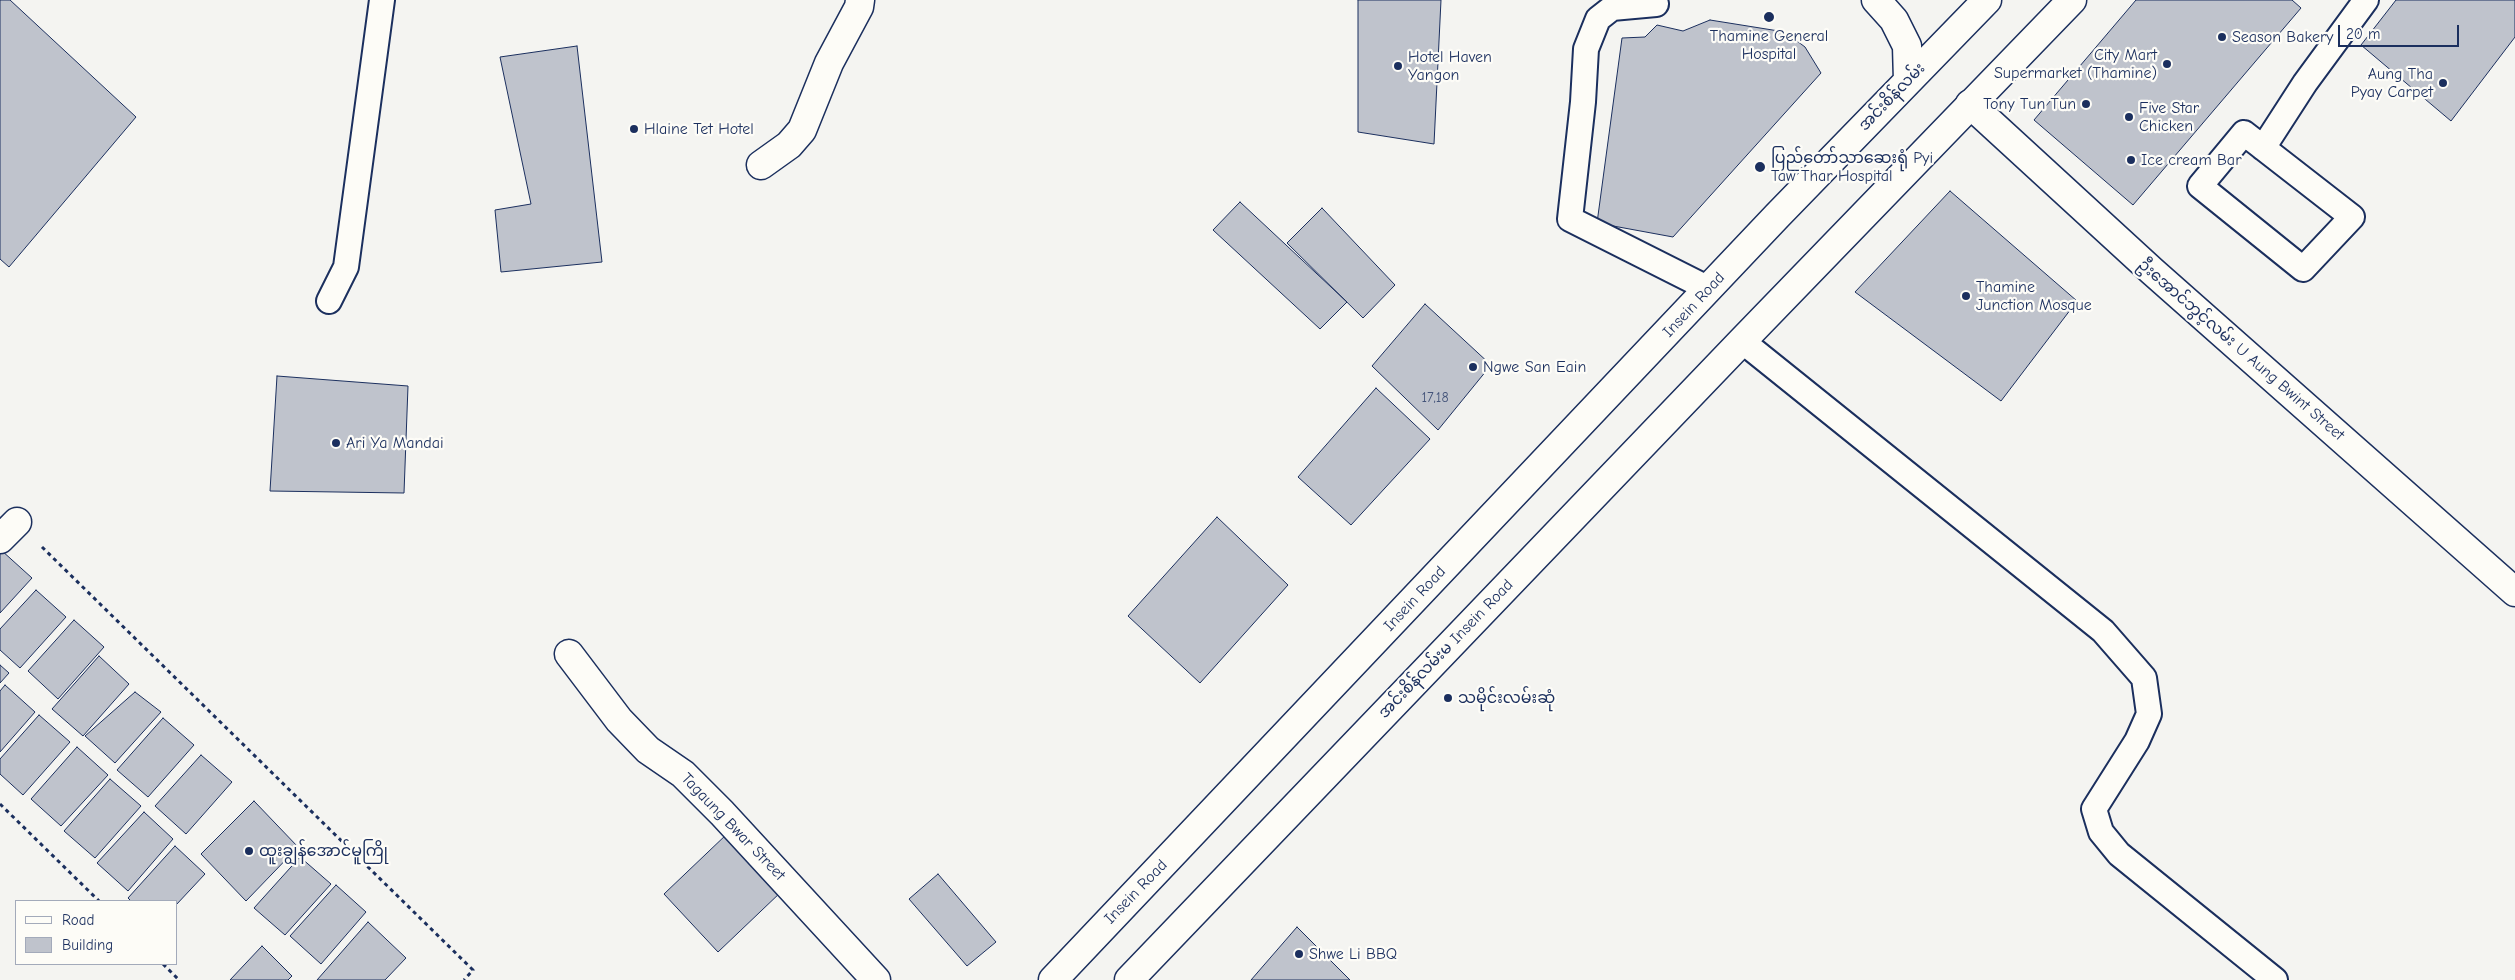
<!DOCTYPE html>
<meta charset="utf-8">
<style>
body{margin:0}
#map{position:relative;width:2515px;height:980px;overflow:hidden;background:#f4f4f1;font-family:"Comic Neue",sans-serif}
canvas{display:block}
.legend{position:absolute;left:15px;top:900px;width:162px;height:65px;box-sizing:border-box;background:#fdfcf7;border:1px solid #a3aaba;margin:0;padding:6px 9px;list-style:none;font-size:15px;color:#1b2f5e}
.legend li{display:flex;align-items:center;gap:10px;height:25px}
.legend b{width:25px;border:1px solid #a3aaba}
.scale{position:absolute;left:2338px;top:25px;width:121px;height:22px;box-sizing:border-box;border:2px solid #1b2f5e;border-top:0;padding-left:6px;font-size:15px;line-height:18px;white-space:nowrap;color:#1b2f5e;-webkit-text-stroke:4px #fdfcf7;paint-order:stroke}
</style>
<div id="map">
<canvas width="2515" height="980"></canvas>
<ul class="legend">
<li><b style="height:6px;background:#fdfcf7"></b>Road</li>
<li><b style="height:14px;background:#bfc3cc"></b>Building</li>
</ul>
<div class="scale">20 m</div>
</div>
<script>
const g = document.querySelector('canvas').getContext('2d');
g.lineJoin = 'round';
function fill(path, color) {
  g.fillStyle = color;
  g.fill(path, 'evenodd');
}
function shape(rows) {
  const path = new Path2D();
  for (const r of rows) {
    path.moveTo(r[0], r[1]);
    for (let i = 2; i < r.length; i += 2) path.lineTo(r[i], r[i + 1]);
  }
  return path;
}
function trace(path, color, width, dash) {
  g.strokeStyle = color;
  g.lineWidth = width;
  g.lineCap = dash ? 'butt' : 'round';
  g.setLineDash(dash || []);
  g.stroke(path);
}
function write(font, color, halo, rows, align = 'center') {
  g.font = font + ' "Comic Neue","Noto Sans Myanmar",sans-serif';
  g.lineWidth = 4.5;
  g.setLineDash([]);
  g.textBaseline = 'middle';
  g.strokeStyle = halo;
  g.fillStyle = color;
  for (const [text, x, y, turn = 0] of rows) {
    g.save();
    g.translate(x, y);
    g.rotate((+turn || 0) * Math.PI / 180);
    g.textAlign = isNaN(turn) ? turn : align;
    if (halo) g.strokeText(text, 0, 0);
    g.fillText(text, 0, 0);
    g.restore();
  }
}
const building = shape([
 [0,0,10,0,136,117,9,267,0,259,0,0],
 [1358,0,1441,0,1434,144,1358,132,1358,0],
 [2136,0,2292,0,2301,8,2133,205,2034,120,2136,0],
 [2396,0,2515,0,2515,37,2451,121,2361,45,2396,0],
 [1710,20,1785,32,1805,47,1821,73,1673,237,1597,223,1622,38,1645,37,1657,25,1683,31,1710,20],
 [577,46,602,262,501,272,495,210,531,204,500,57,577,46],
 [1950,191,2077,301,2001,401,1855,292,1950,191],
 [1240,202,1347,302,1320,329,1213,230,1240,202],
 [1322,208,1395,285,1363,318,1287,243,1322,208],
 [1425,304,1491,365,1438,430,1372,366,1425,304],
 [277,376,408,386,404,493,270,491,277,376],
 [1376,388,1430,439,1351,525,1298,477,1376,388],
 [1217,517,1288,585,1200,683,1128,616,1217,517],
 [1,550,32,578,0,613,0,552,1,550],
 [36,590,66,617,20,668,0,650,0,629,36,590],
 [74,620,104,647,58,699,28,671,74,620],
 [99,656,129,684,83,736,52,709,99,656],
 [0,665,9,673,0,683,0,665],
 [5,685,35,712,0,752,0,691,5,685],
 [135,692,161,712,115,763,85,736,135,692],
 [39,715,70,742,23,795,0,774,0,759,39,715],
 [163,718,194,745,148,797,117,770,163,718],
 [77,747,108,775,61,826,31,799,77,747],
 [201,755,232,782,186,834,155,806,201,755],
 [110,779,141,806,95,858,64,831,110,779],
 [254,801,298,847,246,901,201,854,254,801],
 [144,812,173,839,128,891,97,863,144,812],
 [728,833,782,891,718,952,664,894,728,833],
 [175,846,205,874,176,905,176,901,131,901,128,898,175,846],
 [300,857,331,884,285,935,254,908,300,857],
 [938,874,996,942,967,966,909,899,938,874],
 [336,885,366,912,321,964,290,936,336,885],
 [368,922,406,958,385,980,317,980,368,922],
 [1297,927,1350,980,1251,980,1297,927],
 [262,946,292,976,288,980,230,980,262,946]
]);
fill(building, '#bfc3cc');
trace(building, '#1b2f5e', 1);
const lane = shape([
 [1656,4,1612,8,1598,19,1586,49,1583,102,1570,219,1709,289],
 [2244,133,2352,217,2303,269,2200,186,2244,133],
 [2263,148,2305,83,2366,0],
 [329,301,346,267,382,0],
 [1742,341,2103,631,2144,678,2149,714,2137,741,2094,809,2101,832,2119,854,2275,980]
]);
const street = shape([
 [1970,104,2152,271,2515,592],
 [761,165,789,145,802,130,829,63,859,7,860,0],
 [0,539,17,522],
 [569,654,619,720,648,750,683,774,722,813,876,980]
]);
const primary = shape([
 [1876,0,1894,20,1907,46,1908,81],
 [1053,980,1777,216,1987,0],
 [1129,980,1742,341,2072,0]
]);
trace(lane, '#1b2f5e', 28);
trace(street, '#1b2f5e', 31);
trace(primary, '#1b2f5e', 31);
trace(shape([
 [42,547,473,970,464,980],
 [0,804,99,901],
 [163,964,179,980]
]), '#1b2f5e', 3, [4, 4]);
trace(lane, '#fdfcf7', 24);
trace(street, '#fdfcf7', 28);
trace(primary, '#fdfcf7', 28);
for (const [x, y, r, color] of [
 [1769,17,6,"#1b2f5e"],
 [2222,37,5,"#1b2f5e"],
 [2167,64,5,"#1b2f5e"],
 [1398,66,5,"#1b2f5e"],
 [2443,83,5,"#1b2f5e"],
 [2086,104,5,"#1b2f5e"],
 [2129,117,5,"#1b2f5e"],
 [634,129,5,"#1b2f5e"],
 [2131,160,5,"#1b2f5e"],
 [1760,167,6,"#1b2f5e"],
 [1966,296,5,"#1b2f5e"],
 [1473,367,5,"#1b2f5e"],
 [336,443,5,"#1b2f5e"],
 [1448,698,5,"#1b2f5e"],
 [249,851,5,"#1b2f5e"],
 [1299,954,5,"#1b2f5e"]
]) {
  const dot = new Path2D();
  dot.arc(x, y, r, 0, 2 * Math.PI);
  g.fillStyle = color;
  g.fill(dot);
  trace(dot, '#fdfcf7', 2);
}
write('14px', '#44547a', null, [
 ["17,18",1435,398]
]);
write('16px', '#1b2f5e', '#fdfcf7', [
 ["Thamine General",1769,36,"center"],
 ["Hospital",1769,54,"center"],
 ["Season Bakery",2232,37],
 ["City Mart",2157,55,"right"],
 ["Supermarket (Thamine)",2157,73,"right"],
 ["Hotel Haven",1408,57],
 ["Yangon",1408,75],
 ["Aung Tha",2433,74,"right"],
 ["Pyay Carpet",2433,92,"right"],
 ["Tony Tun Tun",2076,104,"right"],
 ["Five Star",2139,108],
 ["Chicken",2139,126],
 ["Hlaine Tet Hotel",644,129],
 ["ပြည်တော်သာဆေးရုံ Pyi",1771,158],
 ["Taw Thar Hospital",1771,176],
 ["Ice cream Bar",2141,160],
 ["Thamine",1976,287],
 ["Junction Mosque",1976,305],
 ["Ngwe San Eain",1483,367],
 ["Ari Ya Mandai",346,443],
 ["သမိုင်းလမ်းဆုံ",1458,698],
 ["ထူးချွန်အောင်မူကြို",259,851],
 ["Shwe Li BBQ",1309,954]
], 'left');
write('16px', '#1b2f5e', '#fdfcf7', [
 ["အင်းစိန်လမ်း",1892,97,-46],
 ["Insein Road",1694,305,-47],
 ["ဦးအောင်ဘွင့်လမ်း U Aung Bwint Street",2241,350,41],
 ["Insein Road",1415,599,-47],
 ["အင်းစိန်လမ်းမ Insein Road",1446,649,-46],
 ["Tagaung Bwar Street",733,827,46],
 ["Insein Road",1136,892,-46]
]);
</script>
